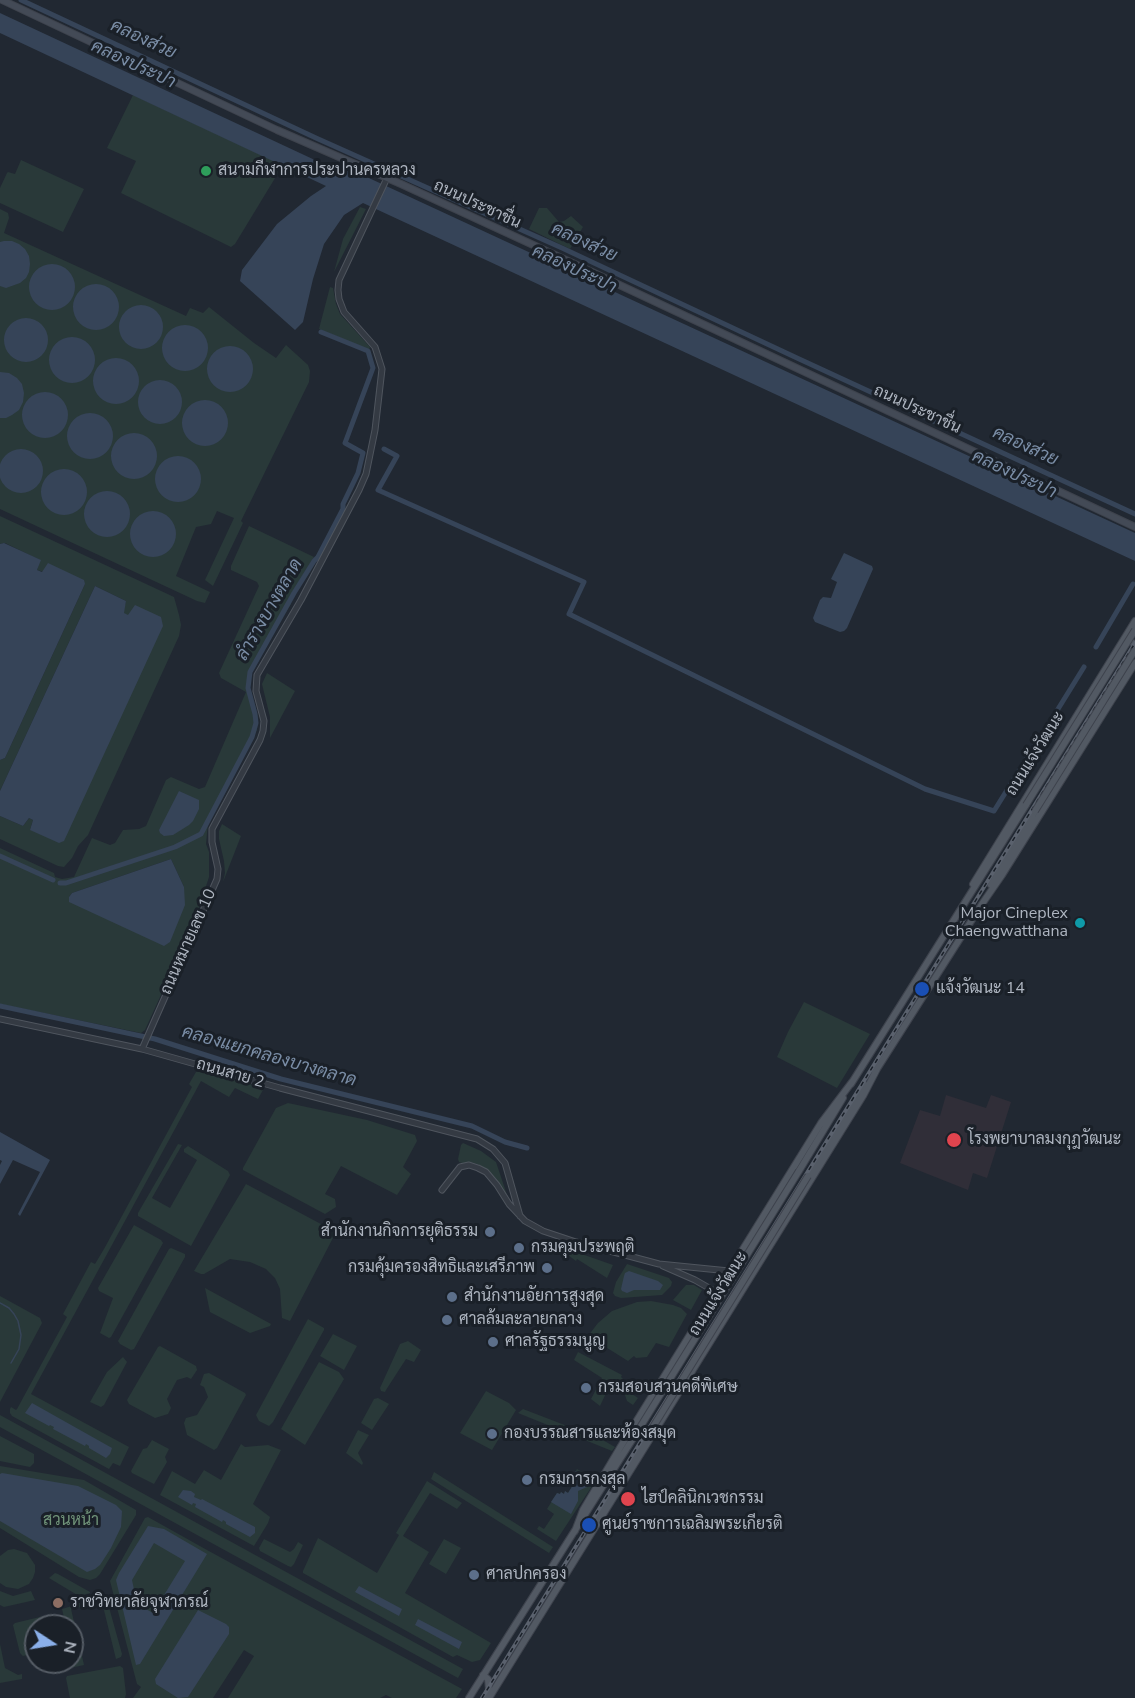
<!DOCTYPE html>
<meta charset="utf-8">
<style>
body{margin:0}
#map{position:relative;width:1135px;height:1698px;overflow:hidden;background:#212832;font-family:"Nunito Sans",sans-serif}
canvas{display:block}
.north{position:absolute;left:24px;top:1614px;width:60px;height:60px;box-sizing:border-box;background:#1a2028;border:2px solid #555c65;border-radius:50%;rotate:102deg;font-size:16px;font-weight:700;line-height:24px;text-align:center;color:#aeb5c0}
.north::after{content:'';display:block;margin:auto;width:21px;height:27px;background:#8aafe9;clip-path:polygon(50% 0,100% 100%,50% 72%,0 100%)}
</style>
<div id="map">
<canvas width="1135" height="1698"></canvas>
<div class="north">N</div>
</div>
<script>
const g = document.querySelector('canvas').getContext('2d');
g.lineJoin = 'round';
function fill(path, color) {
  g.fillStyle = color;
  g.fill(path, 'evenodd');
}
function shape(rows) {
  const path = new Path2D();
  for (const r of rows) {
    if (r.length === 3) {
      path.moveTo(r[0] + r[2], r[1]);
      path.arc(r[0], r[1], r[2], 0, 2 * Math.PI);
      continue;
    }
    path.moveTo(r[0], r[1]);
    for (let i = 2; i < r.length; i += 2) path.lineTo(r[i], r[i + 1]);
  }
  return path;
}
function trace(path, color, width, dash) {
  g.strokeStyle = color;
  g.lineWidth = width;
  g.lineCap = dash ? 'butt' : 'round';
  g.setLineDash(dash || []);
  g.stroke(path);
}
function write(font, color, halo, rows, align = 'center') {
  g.font = font + ' "Nunito Sans",Sarabun,sans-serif';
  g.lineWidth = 6;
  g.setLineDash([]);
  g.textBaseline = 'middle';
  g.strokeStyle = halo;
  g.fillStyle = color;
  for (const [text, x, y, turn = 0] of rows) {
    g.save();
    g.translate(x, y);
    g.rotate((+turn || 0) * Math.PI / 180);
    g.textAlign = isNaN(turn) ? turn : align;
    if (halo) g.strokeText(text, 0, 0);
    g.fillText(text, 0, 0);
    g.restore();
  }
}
fill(shape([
 [946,1095,986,1108,991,1095,1011,1102,987,1178,973,1173,968,1190,900,1163,920,1110,940,1116]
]), '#302e38');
fill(shape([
 [133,95,283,165,235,244,231,247,121,193,136,161,107,148],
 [21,160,84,189,63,232,0,203,0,188,7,173,8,172,15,174],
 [360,207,366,209,334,272,343,239],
 [539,208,547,208,559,222,564,221,571,216,583,227,570,249,529,229],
 [0,209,8,213,9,218,4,233,186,316,190,308,203,313,209,307,254,343,276,358,286,345,308,365,310,371,309,382,241,521,243,523,213,586,205,580,234,518,217,511,211,524,196,527,176,576,210,592,205,603,197,601,0,509],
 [330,287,333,288,336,304,340,314,370,347,369,350,319,329],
 [0,516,174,597,179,615,181,625,179,636,88,835,78,846,72,858,64,867,58,866,0,839,0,816,23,826,29,818,33,820,30,830,128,616,123,613,126,601,95,586,0,791,0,760,5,758,85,584,37,570,40,560,5,543,0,544],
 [249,526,314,557,287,601,291,604,260,654,252,670,249,682,250,692,258,717,257,730,208,823,206,844,209,852,209,877,195,920,145,1030,141,1033,0,1004,0,848,54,873,55,877,62,879,74,877,92,838,110,845,115,843,123,830,139,829,146,826,166,780,171,777,199,789,205,787,246,692,221,678,219,673,259,586,257,582,231,570,231,566],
 [171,859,184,887,69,897,72,893],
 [267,673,295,691,270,738,270,717,262,684],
 [222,824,241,836,223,882,225,873,224,861,219,839,219,831],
 [804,1002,870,1034,837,1088,777,1057,788,1032],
 [200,1071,264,1088,258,1099,235,1088,229,1097,201,1081,31,1394,129,1447,120,1466,113,1463,109,1469,12,1416,10,1413,10,1409,11,1407,16,1410,17,1409,67,1317,63,1314,91,1262,95,1264,104,1249,192,1087,189,1084,196,1072],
 [288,1103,367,1120,415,1135,417,1141,403,1167,411,1174,397,1195,341,1166,325,1194,335,1199,336,1207,325,1214,243,1170,243,1168,276,1108],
 [463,1143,481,1151,496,1162,507,1195,485,1168,477,1164,470,1162,465,1164,459,1162,458,1159,461,1145],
 [178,1144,182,1145,152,1198,170,1208,197,1160,184,1152,184,1149,188,1146,228,1171,230,1175,191,1246,138,1216,138,1213],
 [246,1184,334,1231,335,1234,290,1321,282,1318,280,1289,275,1278,266,1269,250,1262,230,1259,204,1274,201,1274,194,1271],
 [134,1225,161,1240,163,1243,111,1337,109,1338,100,1333,113,1298,99,1291,98,1288],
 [553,1244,613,1265,607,1278,577,1259,576,1261],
 [171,1248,185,1254,185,1257,134,1349,131,1350,120,1344,118,1341,169,1249],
 [627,1264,669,1278,672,1282,671,1286,662,1295,621,1298,615,1296,613,1293,616,1282],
 [686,1285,694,1285,702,1290,691,1310,673,1300],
 [205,1288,271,1324,270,1326,250,1333,210,1312],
 [0,1296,40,1318,42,1323,0,1402],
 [651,1301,673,1305,681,1308,687,1314,669,1347,656,1343,647,1357,636,1358,634,1356,628,1361,588,1336,598,1323,612,1311,637,1302],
 [308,1319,324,1328,324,1330,273,1422,269,1426,259,1421,256,1415],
 [333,1334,357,1346,344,1370,320,1356],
 [408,1341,421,1350,414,1362,406,1359,386,1390,385,1392,381,1391,380,1388,400,1344],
 [160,1346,196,1366,197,1370,191,1379,187,1377,177,1380,167,1399,171,1408,168,1414,155,1418,129,1404,127,1400,158,1347],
 [578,1352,622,1375,621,1377,623,1379,626,1388,632,1394,638,1398,633,1405,627,1401,623,1389,616,1386,608,1389,600,1406,591,1399,602,1378,574,1360],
 [123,1357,127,1362,104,1405,101,1407,90,1402,107,1372],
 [319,1362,339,1372,344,1379,305,1445,281,1429],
 [209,1373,245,1393,246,1395,217,1448,214,1450,187,1435,184,1423,186,1418,197,1415,208,1397,204,1387,200,1385,204,1374],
 [486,1391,509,1403,516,1410,492,1450,460,1433],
 [378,1398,389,1404,372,1430,361,1423,374,1399],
 [523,1409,601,1439,615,1447,612,1451,518,1413],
 [0,1415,463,1669,458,1678,0,1427],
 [358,1430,369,1435,358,1453,363,1463,362,1465,346,1453],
 [0,1436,34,1454,34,1463,30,1467,0,1461],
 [152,1440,169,1449,165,1457,167,1462,154,1484,132,1473,131,1471,143,1449,147,1448],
 [241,1444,245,1447,268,1445,281,1450,253,1504,270,1517,268,1523,254,1546,160,1495,172,1471,195,1484,204,1470,221,1480],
 [0,1466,84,1480,136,1510,136,1515,100,1574,96,1578,90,1580,79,1577,0,1528],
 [577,1469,596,1480,556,1541,537,1529,539,1526,544,1529,554,1514,547,1509,557,1493,560,1494,561,1492,564,1494,565,1491,568,1493,578,1477,574,1474],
 [434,1472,553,1547,549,1553,431,1479],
 [427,1481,462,1503,457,1509,430,1493,403,1536,429,1552,405,1593,491,1643,480,1660,472,1662,457,1655,453,1657,303,1573,303,1571,318,1538,377,1573,399,1535,396,1533],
 [148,1517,207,1550,462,1689,456,1698,392,1698,386,1695,380,1698,228,1698,254,1656,244,1650,213,1698,133,1698,141,1687,137,1684,110,1581,145,1518],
 [264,1539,290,1552,294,1549,298,1542,303,1545,294,1564,291,1567,288,1566,260,1551,259,1548],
 [444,1539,461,1548,446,1574,429,1564],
 [14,1549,27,1553,35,1565,35,1572,33,1578,29,1584,18,1589,6,1587,0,1583,0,1556,8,1550],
 [55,1573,58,1574,90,1592,90,1593,79,1596,49,1578],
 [0,1591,13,1596,31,1591,35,1600,4,1607,0,1605],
 [100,1598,107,1600,122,1654,121,1657,116,1659,102,1602,71,1609,84,1665,56,1671,52,1667,67,1662,72,1662,72,1626,66,1626,62,1609,72,1606,72,1604],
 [44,1616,46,1617,49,1626,36,1626,36,1653,23,1656,20,1653,13,1625,15,1623],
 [0,1644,5,1668,18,1675,22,1674,22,1679,0,1683],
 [120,1666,123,1668,126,1694,125,1698,70,1698,66,1678,67,1676]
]), '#293939');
fill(shape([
 [0,13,332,168,343,166,1135,533,1135,561,363,203,344,215,324,244,313,279,303,322,295,330,240,281,242,270,277,224,311,196,326,186,0,33],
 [4,241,12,241,19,244,25,249,29,256,30,264,29,272,26,278,20,283,6,288,0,286,0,242],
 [52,287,23],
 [96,307,23],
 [141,327,22],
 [26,340,22],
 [185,348,23],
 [72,360,23],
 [230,369,23],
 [116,381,23],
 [0,372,9,373,17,378,22,384,24,393,23,402,19,410,12,415,6,418,0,418],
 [160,402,22],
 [45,415,23],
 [205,423,23],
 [90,436,23],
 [134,456,23],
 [21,471,22],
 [178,479,23],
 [64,492,23],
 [107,514,23],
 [153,534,23],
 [4,543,41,560,37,570,42,572,48,563,84,580,85,584,5,758,0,760,0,544],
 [844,553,872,566,873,569,847,628,844,631,840,632,815,622,813,618,820,600,823,597,831,598,837,582,831,579],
 [95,586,126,601,124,613,128,615,135,605,161,617,163,626,64,841,59,843,30,830,33,820,29,818,23,826,0,816,0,791],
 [179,791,199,800,199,809,193,821,189,825,173,835,164,836,160,833,159,830],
 [171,859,184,887,185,905,170,942,164,946,69,902,69,897,72,893],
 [0,1132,50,1160,20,1216,18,1214,40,1172,13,1160,0,1184,0,1165,2,1161,0,1160],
 [629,1271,658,1281,663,1285,660,1290,634,1290,627,1293,622,1291,621,1289,624,1276,625,1273],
 [32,1403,112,1448,110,1454,106,1458,89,1448,89,1446,86,1444,85,1446,53,1429,54,1427,50,1425,49,1426,25,1413],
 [576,1471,586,1477,588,1483,587,1487,578,1491,578,1501,571,1514,551,1502,557,1493,560,1494,561,1492,564,1494,565,1491,568,1493,578,1477,574,1474],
 [2,1473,78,1486,116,1505,122,1511,121,1527,111,1548,100,1565,95,1569,87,1572,0,1521,0,1474],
 [183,1490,191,1491,195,1494,194,1497,201,1500,202,1499,255,1527,255,1533,250,1537,226,1524,226,1522,223,1520,222,1522,195,1507,196,1504,193,1503,192,1505,178,1497],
 [148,1526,164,1529,207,1554,140,1664,136,1665,116,1580,119,1573],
 [154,1543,185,1561,153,1613,137,1604,132,1580],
 [359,1586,402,1609,399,1616,355,1592],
 [198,1610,226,1624,229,1627,229,1634,188,1697,178,1698,156,1684,155,1679],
 [418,1619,462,1642,459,1649,415,1625]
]), '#364458');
trace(shape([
 [0,1303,9,1308,14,1314,18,1321,21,1335,19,1349,11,1363]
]), '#364458', 1.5);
trace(shape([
 [21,0,316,138,562,248,797,358,1135,514],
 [384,449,397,456,378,490,584,582,569,614,925,789,994,811,1035,745],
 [1096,647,1133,584],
 [1050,722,1084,667],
 [0,856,53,880],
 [60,883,66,883,175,847,201,834,252,737,256,723,255,714,248,688,250,672,294,593,314,561,318,557,343,509,343,504,358,473,363,453,345,443,373,368,368,351,321,332],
 [0,1006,155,1039,281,1079,472,1126,505,1142,527,1148]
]), '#364458', 5);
const tertiary = shape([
 [0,1019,142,1049,280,1088,477,1139,493,1149,505,1163,520,1216],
 [142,1049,217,879,218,869,212,842,212,829,260,740,263,731,264,721,256,691,257,675,301,600,359,490,366,474,375,430,382,369,375,347,344,312,339,299,338,290,339,280,387,178],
 [442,1190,460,1167,469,1165,478,1168,486,1172,497,1185,509,1204,525,1221,543,1231,576,1242,659,1264,729,1271],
 [663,1266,695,1280,716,1292]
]);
const secondary = shape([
 [2,0,277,130,401,184,594,273,1135,527]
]);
const primary = shape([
 [1129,635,1129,638,1131,642,1135,644],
 [973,884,1135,621],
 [991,885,1035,811],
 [875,1072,982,904,1002,875,1135,663],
 [851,1084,1026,805],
 [799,1171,843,1098],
 [808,1176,865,1085],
 [592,1526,648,1435],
 [575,1531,583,1510,621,1446,821,1123,852,1082],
 [483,1675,488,1679,489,1690,488,1697],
 [469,1698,639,1429],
 [489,1698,863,1096,877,1069]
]);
trace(tertiary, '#4f555e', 7);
trace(secondary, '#3e434d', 8);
trace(primary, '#3e434d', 8);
trace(tertiary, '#343a43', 5);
trace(secondary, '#434a56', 6);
trace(primary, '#525963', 6);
const rail = shape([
 [482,1698,1135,643]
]);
trace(rail, '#5a616d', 4);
trace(rail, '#1a2028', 1.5, [4.5]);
const primaryBridge = shape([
 [1026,805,1135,630],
 [1035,811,1135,650],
 [639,1429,799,1171],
 [648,1435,808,1176]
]);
trace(primaryBridge, '#3e434d', 8, []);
trace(primaryBridge, '#525963', 6);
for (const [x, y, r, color] of [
 [206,171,6,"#2e9e5b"],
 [1080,923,6,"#0f9aa8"],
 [922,989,8,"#1a4fb4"],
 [954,1140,8,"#e0444e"],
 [490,1232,6,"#5c6f8a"],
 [519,1248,6,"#5c6f8a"],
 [547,1268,6,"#5c6f8a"],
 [452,1297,6,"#5c6f8a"],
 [447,1320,6,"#5c6f8a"],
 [493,1342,6,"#5c6f8a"],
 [586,1388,6,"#5c6f8a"],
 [492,1434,6,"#5c6f8a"],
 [527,1480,6,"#5c6f8a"],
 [628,1499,8,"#e0444e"],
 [589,1525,8,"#1a4fb4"],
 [474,1575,6,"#5c6f8a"],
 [58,1603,6,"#8d6e63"]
]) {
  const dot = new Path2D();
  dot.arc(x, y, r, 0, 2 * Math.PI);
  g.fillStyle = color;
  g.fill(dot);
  trace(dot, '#1a2028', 2);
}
write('16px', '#aeb5c0', '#1a2028', [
 ["สนามกีฬาการประปานครหลวง",218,171],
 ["Major Cineplex",1068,914,"right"],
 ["Chaengwatthana",1068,932,"right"],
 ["แจ้งวัฒนะ 14",936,989],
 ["โรงพยาบาลมงกุฎวัฒนะ",968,1140],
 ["สำนักงานกิจการยุติธรรม",478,1232,"right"],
 ["กรมคุมประพฤติ",531,1248],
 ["กรมคุ้มครองสิทธิและเสรีภาพ",535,1268,"right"],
 ["สำนักงานอัยการสูงสุด",464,1297],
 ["ศาลล้มละลายกลาง",459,1320],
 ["ศาลรัฐธรรมนูญ",505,1342],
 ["กรมสอบสวนคดีพิเศษ",598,1388],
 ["กองบรรณสารและห้องสมุด",504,1434],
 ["กรมการกงสุล",539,1480],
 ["ไฮป์คลินิกเวชกรรม",642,1499],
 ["ศูนย์ราชการเฉลิมพระเกียรติ",602,1525],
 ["ศาลปกครอง",486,1575],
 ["ราชวิทยาลัยจุฬาภรณ์",70,1603]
], 'left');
write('16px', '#aeb5c0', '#1a2028', [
 ["ถนนประชาชื่น",477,205,25],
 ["ถนนประชาชื่น",917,410,25],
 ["ถนนแจ้งวัฒนะ",1036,754,-58],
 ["ถนนหมายเลข 10",189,942,-66],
 ["ถนนสาย 2",230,1074,16],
 ["ถนนแจ้งวัฒนะ",719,1294,-58]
]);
write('16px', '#709379', '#1a2028', [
 ["สวนหน้า",71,1521]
]);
write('italic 18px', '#7a8da6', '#1a2028', [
 ["คลองส่วย",143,40,25],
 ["คลองประปา",133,65,25],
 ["คลองส่วย",584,243,25],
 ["คลองประปา",574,270,25],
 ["คลองส่วย",1025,447,25],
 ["คลองประปา",1014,475,25],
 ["ลำรางบางตลาด",270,610,-60],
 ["คลองแยกคลองบางตลาด",269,1057,16]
]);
</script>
